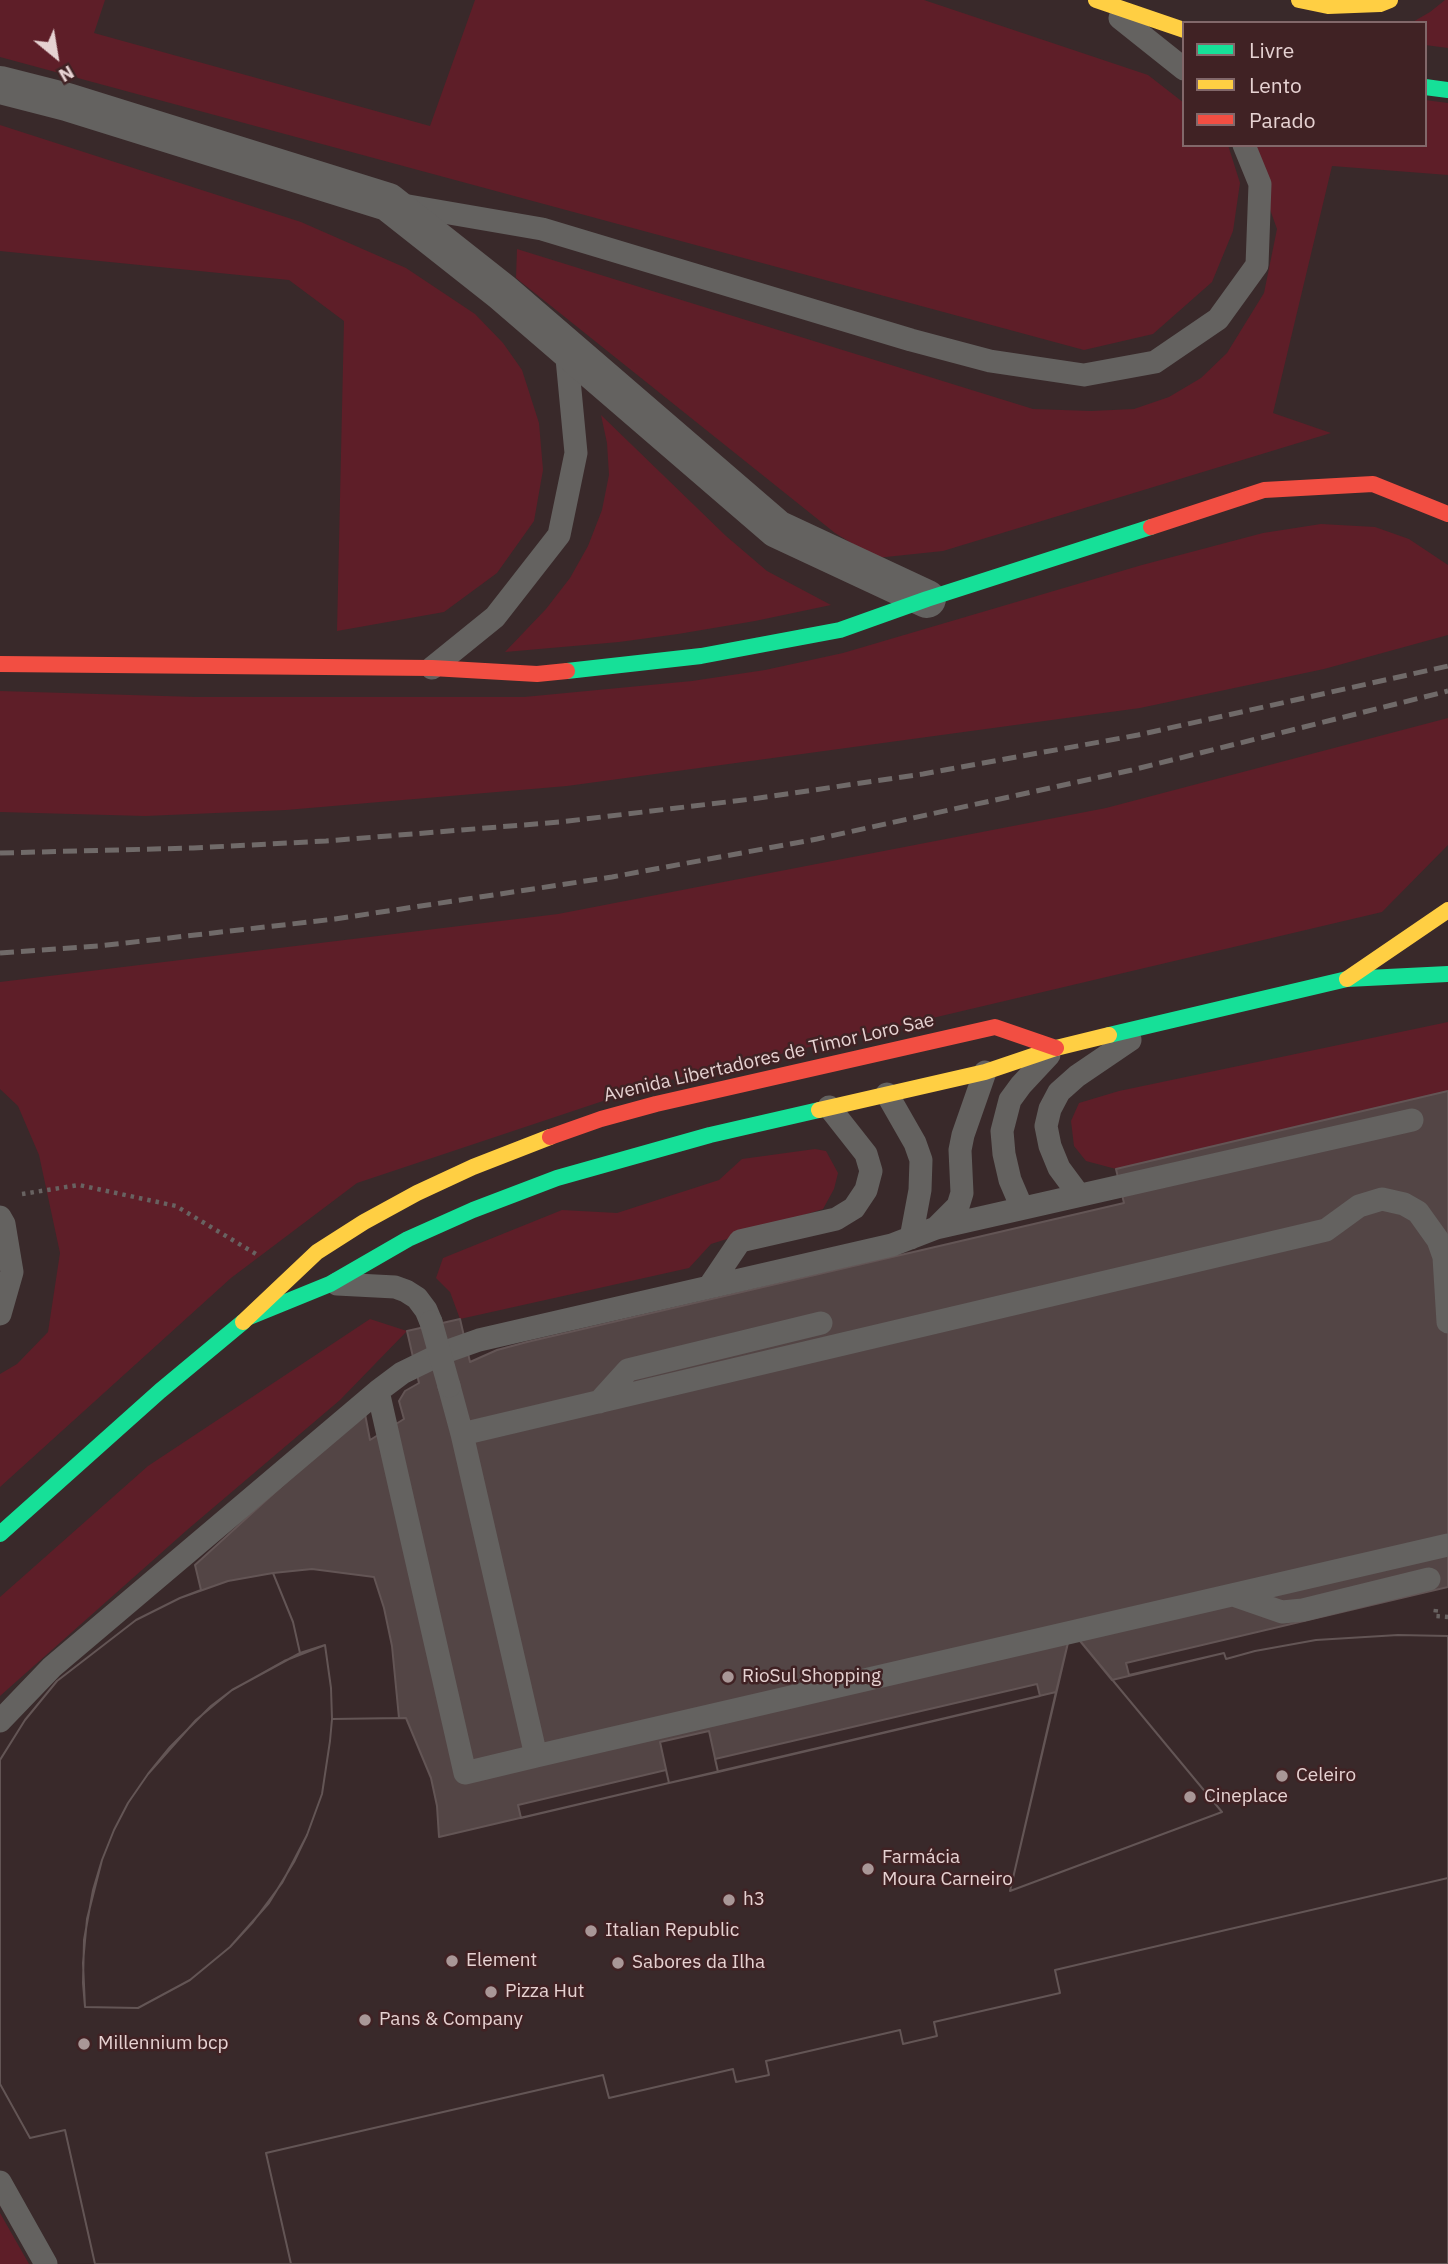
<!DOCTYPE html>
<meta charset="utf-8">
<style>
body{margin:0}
#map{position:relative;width:1448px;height:2264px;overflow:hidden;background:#39292a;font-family:"IBM Plex Sans",sans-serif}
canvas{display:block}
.legend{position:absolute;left:1182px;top:21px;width:245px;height:126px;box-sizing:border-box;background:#402224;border:2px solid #82686a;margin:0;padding:9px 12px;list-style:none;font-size:21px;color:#e6d2d2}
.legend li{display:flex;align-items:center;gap:14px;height:35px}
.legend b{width:35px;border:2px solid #82686a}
.north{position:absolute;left:21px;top:21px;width:70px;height:70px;-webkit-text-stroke:5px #402224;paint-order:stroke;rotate:150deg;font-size:19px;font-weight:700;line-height:28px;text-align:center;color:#e6d2d2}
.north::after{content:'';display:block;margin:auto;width:24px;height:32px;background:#e6d2d2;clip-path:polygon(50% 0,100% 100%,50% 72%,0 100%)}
</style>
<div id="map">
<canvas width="1448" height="2264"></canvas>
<ul class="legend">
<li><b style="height:9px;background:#16e098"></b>Livre</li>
<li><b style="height:9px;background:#ffcf43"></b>Lento</li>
<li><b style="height:9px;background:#f24e42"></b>Parado</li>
</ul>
<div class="north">N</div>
</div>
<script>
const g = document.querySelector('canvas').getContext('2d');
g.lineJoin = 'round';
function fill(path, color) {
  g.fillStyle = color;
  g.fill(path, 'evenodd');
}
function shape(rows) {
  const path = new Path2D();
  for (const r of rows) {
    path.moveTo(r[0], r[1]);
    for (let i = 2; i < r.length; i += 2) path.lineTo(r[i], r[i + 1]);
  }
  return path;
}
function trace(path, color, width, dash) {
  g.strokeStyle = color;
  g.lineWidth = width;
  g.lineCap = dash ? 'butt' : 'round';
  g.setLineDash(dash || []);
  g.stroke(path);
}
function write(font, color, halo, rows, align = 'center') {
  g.font = font + ' "IBM Plex Sans",sans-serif';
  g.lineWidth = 5;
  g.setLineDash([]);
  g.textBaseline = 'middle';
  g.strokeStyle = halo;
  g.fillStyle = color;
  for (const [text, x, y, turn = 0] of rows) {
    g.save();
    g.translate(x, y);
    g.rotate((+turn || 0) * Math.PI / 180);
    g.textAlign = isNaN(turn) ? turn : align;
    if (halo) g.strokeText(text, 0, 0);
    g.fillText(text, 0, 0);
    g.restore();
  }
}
fill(shape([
 [0,0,105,0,94,33,430,126,475,0,924,0,1148,75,1184,103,1184,145,1228,145,1240,183,1233,231,1212,282,1153,334,1084,350,0,57],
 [1445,0,1448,0,1448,48,1425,45,1425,23,1411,23,1430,12],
 [1425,100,1448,103,1448,175,1332,166,1273,413,1331,433,943,551,876,558,835,533,516,278,517,249,1033,409,1091,411,1134,409,1169,397,1201,378,1227,353,1264,293,1277,229,1247,145,1425,145],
 [0,125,301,222,406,268,475,314,503,343,522,370,539,423,543,470,534,521,497,573,444,612,337,631,344,321,289,280,0,251],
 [601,415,726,536,767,571,831,605,755,621,678,634,619,642,505,652,546,609,570,578,588,546,602,510,609,475,607,443],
 [1321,524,1375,527,1409,539,1448,565,1448,635,1324,669,1140,708,567,786,286,810,145,816,0,812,0,691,196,697,524,697,692,681,765,670,843,653,1142,565,1263,533],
 [1448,718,1448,845,1382,912,657,1083,357,1183,231,1278,0,1487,0,1374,17,1364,48,1332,60,1253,39,1155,18,1106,0,1089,0,982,558,914,1106,808],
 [1448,1022,1448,1091,1116,1169,1086,1161,1074,1146,1071,1121,1079,1103,1119,1091],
 [815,1149,826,1151,838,1173,834,1189,823,1209,711,1244,689,1268,460,1319,450,1292,436,1278,443,1258,562,1210,617,1213,719,1180,742,1159],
 [370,1319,407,1331,340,1400,187,1530,0,1696,0,1597,148,1466],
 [0,2213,29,2264,0,2264]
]), '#5e1e28');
const building = shape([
 [1448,1091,1448,1587,1126,1663,1129,1675,1224,1653,1226,1659,1255,1651,1316,1640,1398,1635,1448,1636,1448,2264,95,2264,65,2130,30,2138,0,2084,0,1760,25,1720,57,1681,136,1620,180,1598,201,1590,195,1565,295,1474,365,1414,370,1440,404,1419,399,1401,405,1391,419,1383,407,1331,460,1319,470,1362,497,1350,527,1342,1124,1203,1116,1169,1448,1091],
 [312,1569,374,1577,384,1608,392,1646,399,1718,332,1719,330,1741,322,1794,307,1835,294,1862,269,1903,230,1947,190,1980,138,2008,85,2007,83,1963,87,1919,102,1860,114,1830,128,1803,148,1774,170,1747,211,1706,232,1690,300,1653,293,1622,273,1573,312,1569],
 [1071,1630,1222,1812,1010,1891,1071,1630],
 [1037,1684,1040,1696,718,1772,715,1759,1037,1684],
 [666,1770,669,1783,521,1818,518,1805,666,1770],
 [273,1573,293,1622,300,1653,325,1645,331,1688,332,1719,406,1718,431,1778,437,1806,439,1837,1056,1692,1071,1630,1112,1680,1224,1653,1226,1659,1255,1651,1316,1640,1398,1635,1448,1636,1448,1878,1055,1970,1060,1993,934,2022,937,2036,903,2044,900,2030,766,2061,769,2075,736,2082,733,2069,609,2098,603,2075,266,2153,291,2264,95,2264,65,2130,30,2138,0,2084,0,1760,25,1720,57,1681,136,1620,180,1598,228,1581,273,1573],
 [1071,1630,1222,1812,1010,1891,1056,1692,1071,1630],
 [325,1645,331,1688,332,1719,330,1741,322,1794,307,1835,282,1883,253,1922,230,1947,190,1980,138,2008,85,2007,83,1983,84,1940,93,1890,102,1860,114,1830,128,1803,148,1774,196,1720,232,1690,284,1661,325,1645],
 [709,1731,718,1772,669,1783,660,1742,709,1731],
 [1448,1878,1448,2264,291,2264,266,2153,603,2075,609,2098,733,2069,736,2082,769,2075,766,2061,900,2030,903,2044,937,2036,934,2022,1060,1993,1055,1970,1448,1878]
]);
fill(building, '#534545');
trace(building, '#635555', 2);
trace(shape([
 [22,1194,79,1185,176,1206,256,1254],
 [1436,1609,1435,1616,1448,1617]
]), '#686261', 4.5, [3.5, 5]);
trace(shape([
 [1120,18,1184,69],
 [397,204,542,229,911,340,990,361,1084,375,1155,362,1218,319,1257,265,1260,184,1244,145],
 [432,668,495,617,559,535,576,453,566,348],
 [887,1094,915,1143,921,1160,920,1190,911,1238],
 [1079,1195,1059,1168,1050,1146,1046,1126,1050,1109,1059,1092,1077,1076,1130,1040],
 [1022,1208,1010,1180,1004,1154,1002,1131,1010,1100,1021,1085,1049,1055],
 [0,1217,4,1224,12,1272,0,1314],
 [936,1228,958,1206,962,1193,960,1150,963,1135,985,1072],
 [337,1284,395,1287,406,1291,417,1298,426,1310,431,1322],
 [709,1287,740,1241,836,1219,854,1208,866,1190,871,1171,866,1154,829,1107],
 [1448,1322,1444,1257,1438,1240,1418,1212,1404,1204,1382,1199,1359,1206,1326,1230,462,1434,536,1756,1448,1545],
 [449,1386,462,1434],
 [378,1391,465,1773,536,1756],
 [599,1402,628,1370,821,1323],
 [1233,1595,1282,1612,1303,1610,1429,1579],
 [0,1721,52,1667,378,1391,402,1373,445,1352,479,1340,892,1245,936,1228,1412,1120],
 [0,2182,46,2264]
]), '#646260', 23);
trace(shape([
 [0,85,67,102,388,202,502,292,777,529,927,599]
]), '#646260', 38);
trace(shape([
 [1425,87,1448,90],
 [567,671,701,656,840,630,927,599,1151,527],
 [1109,1035,1347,979,1448,974],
 [249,1317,330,1284,408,1239,473,1210,557,1178,710,1135,819,1110],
 [0,1534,160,1391,243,1322]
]), '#16e098', 16);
trace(shape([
 [1096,0,1184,30],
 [1299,0,1328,6,1380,4,1390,0],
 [1347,979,1448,910],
 [819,1110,985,1072,1056,1048,1109,1035],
 [243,1322,317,1252,364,1222,417,1193,473,1167,550,1137]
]), '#ffcf43', 16);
trace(shape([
 [1151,527,1264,490,1373,484,1448,514],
 [0,664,432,668,537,674,567,671],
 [550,1137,601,1119,656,1104,995,1027,1056,1048]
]), '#f24e42', 16);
trace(shape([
 [0,853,193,848,326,841,560,822,752,799,923,774,1138,735,1448,666],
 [0,953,99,946,335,919,612,877,817,839,1132,770,1448,691]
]), '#706a69', 5, [14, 7]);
trace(shape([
 [431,1322,449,1386]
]), '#646260', 23);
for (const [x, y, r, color] of [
 [728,1677,7,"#a99797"],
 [1282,1776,7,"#a99797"],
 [1190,1797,7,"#a99797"],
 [868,1869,7,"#a99797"],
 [729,1900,7,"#a99797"],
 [591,1931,7,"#a99797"],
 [452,1961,7,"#a99797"],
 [618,1963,7,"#a99797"],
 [491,1992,7,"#a99797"],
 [365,2020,7,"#a99797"],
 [84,2044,7,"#a99797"]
]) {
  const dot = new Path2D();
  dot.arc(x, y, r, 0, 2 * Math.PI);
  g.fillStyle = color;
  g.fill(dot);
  trace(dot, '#402224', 2.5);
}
write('19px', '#e6d2d2', '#402224', [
 ["Avenida Libertadores de Timor Loro Sae",769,1058,-13]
]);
write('19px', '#e6d2d2', '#402224', [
 ["RioSul Shopping",742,1677],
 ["Celeiro",1296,1776],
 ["Cineplace",1204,1797],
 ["Farmácia",882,1858],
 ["Moura Carneiro",882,1880],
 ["h3",743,1900],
 ["Italian Republic",605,1931],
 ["Element",466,1961],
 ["Sabores da Ilha",632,1963],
 ["Pizza Hut",505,1992],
 ["Pans & Company",379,2020],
 ["Millennium bcp",98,2044]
], 'left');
</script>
